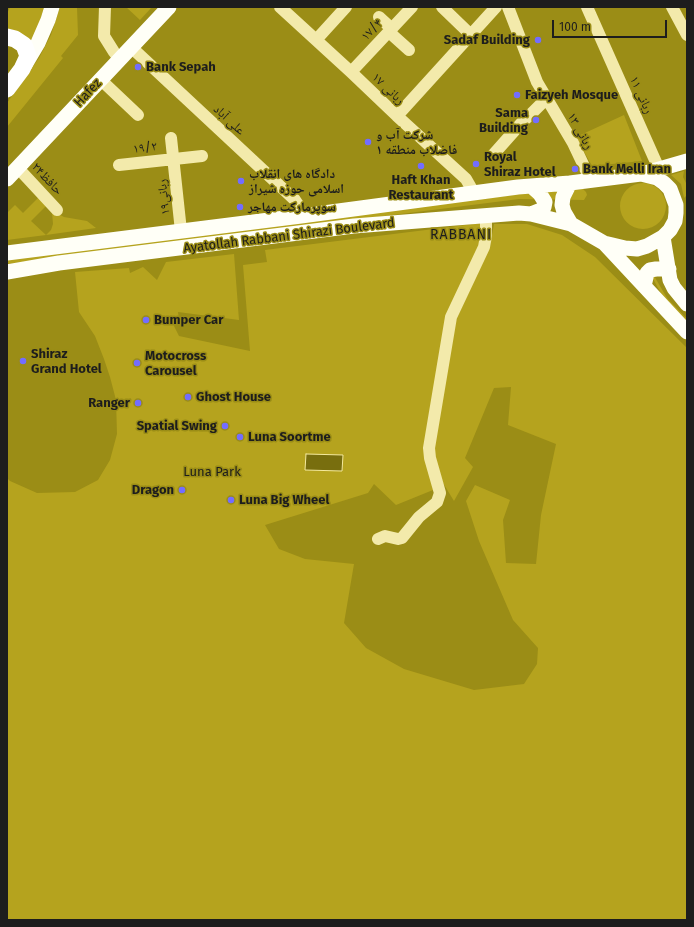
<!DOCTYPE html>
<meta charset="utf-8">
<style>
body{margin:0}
#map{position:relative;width:694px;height:927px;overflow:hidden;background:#9b8d16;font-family:"Fira Sans",sans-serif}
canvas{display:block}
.frame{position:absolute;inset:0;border:8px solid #1d1d1d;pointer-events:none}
.scale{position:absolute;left:552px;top:20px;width:115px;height:18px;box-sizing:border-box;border:2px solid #1d1d1d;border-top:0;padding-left:5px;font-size:12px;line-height:14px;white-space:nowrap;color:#1d1d1d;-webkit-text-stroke:3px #9b8d16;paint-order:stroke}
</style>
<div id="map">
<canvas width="694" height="927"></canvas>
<div class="frame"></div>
<div class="scale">100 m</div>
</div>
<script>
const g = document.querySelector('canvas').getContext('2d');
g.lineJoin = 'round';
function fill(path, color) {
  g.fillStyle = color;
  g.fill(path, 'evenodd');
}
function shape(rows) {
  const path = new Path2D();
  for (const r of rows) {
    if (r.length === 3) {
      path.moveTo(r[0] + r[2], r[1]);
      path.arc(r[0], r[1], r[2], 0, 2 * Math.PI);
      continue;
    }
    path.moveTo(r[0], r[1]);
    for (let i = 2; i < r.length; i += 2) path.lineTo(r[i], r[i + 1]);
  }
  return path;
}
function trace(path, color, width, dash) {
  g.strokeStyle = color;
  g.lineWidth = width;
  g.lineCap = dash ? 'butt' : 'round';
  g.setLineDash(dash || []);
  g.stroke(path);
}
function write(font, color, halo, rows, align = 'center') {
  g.font = font + ' "Fira Sans","Noto Naskh Arabic",sans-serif';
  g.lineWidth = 3;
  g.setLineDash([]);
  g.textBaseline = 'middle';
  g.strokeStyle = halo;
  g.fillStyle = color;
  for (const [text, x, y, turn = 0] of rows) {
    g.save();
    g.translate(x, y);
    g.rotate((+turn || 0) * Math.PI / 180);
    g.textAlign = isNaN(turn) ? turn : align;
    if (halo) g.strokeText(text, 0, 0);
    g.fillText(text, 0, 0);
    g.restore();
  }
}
fill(shape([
 [10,7,44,7,37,31,29,44,23,35,13,30,7,29,7,14],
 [60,7,77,7,78,35,61,56,63,58,7,127,7,103,39,58,51,35],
 [126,7,152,7,140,20],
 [624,115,642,161,592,166,576,137],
 [684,171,683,177,687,185,687,195,684,198,681,184,671,175],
 [643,206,23],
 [579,188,583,189,586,192,587,195,584,200,519,199,7,264,7,259,529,193],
 [40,196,47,205,31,221,46,235,51,230,53,224,52,212,53,211,64,217,87,221,96,228,46,235,7,240,7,213,15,205,23,213],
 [482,223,480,243,449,310,426,449,433,490,396,505,374,484,368,493,265,525,279,549,305,559,354,564,344,623,366,648,404,669,474,690,524,684,537,664,538,648,513,620,479,541,466,501,475,485,510,500,503,520,506,563,536,564,541,515,556,444,508,425,511,387,494,388,465,458,473,467,454,501,443,483,433,451,452,329,490,246,494,224,527,224,562,235,595,257,687,348,687,920,7,920,7,478,10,481,37,493,75,492,98,480,110,460,117,434,116,400,110,377,104,359,95,336,79,312,75,272,129,268,130,273,143,267,157,280,166,262,234,254,239,320,178,312,179,319,174,326,179,336,250,351,243,265,267,262,265,250],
 [653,274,667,298,687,319,687,323,664,299,651,275]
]), '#b5a31e');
const water = shape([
 [306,454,343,455,342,471,305,470,306,454]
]);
fill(water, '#786e0e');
trace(water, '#f5ea9d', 1);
trace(shape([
 [105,7,104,36,114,52,120,60],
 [280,7,351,72,397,116,466,179,474,193],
 [442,7,471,35],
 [508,7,537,82,573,143,591,181],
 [587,7,659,169],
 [672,7,687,35],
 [379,17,392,29],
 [389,32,409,50],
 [316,40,346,7],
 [131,47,295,200,299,206,301,216],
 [351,72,412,7],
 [101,80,138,115],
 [397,116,496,7],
 [171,138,181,231],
 [492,156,524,120,529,116,546,99],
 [119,165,202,156],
 [18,168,57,210],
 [378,539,385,536,398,539,402,538,419,517,437,502,440,493,430,458,429,448,451,317,484,247,486,236,486,220,484,216]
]), '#f3eaab', 12);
trace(shape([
 [25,65,38,43,48,20,52,7],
 [641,174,657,178,664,183,670,189,676,205,676,213,675,221,670,230,663,237,647,246,637,249,625,248,604,243,571,224,564,212,562,205,563,197,570,183,641,174],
 [642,174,687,161],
 [7,179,169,7],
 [531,214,541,210,544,207,545,202,540,194,531,186],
 [663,237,670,280,674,288,687,304],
 [604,243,687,332],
 [7,253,301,216,518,187,570,183],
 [7,272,59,263,354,226,519,213,531,214,571,224],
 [644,286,647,273,650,270,656,269,669,269]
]), '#fffff7', 15);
trace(shape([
 [7,37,15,39,24,45,28,56,22,69,7,89]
]), '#fff', 17);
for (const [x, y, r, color] of [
 [538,40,4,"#736dff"],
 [138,67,4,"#736dff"],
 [517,95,4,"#736dff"],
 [536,120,4,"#736dff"],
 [368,142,4,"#736dff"],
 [476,164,4,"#736dff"],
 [421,166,4,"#736dff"],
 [575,169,4,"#736dff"],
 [241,181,4,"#736dff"],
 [240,207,4,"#736dff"],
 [146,320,4,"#736dff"],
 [23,361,4,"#736dff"],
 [137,363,4,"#736dff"],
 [188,397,4,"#736dff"],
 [138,403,4,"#736dff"],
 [225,426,4,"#736dff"],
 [240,437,4,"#736dff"],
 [182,490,4,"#736dff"],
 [231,500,4,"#736dff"]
]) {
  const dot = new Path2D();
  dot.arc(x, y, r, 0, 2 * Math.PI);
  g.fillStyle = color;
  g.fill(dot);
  trace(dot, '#9b8d16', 1.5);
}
write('13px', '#1d1d1d', '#9b8d16', [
 ["۱۷/۴",372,30,-46],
 ["ربانی ۱۷",388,89,44],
 ["Hafez",88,93,-47],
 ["ربانی ۱۱",641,95,66],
 ["علی آباد",229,120,43],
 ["ربانی ۱۳",580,131,61],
 ["۱۹/۲",145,148,-7],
 ["حافظ۲۴",47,179,47],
 ["ربانی۱۹",164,197,-96],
 ["Ayatollah Rabbani Shirazi Boulevard",289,236,-7]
]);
write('bold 13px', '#1d1d1d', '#9b8d16', [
 ["Sadaf Building",530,40,"right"],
 ["Bank Sepah",146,67],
 ["Faizyeh Mosque",525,95],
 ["Sama",528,113,"right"],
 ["Building",528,128,"right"],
 ["شرکت آب و",376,135],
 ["فاضلاب منطقه ۱",376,150],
 ["Royal",484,157],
 ["Shiraz Hotel",484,172],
 ["Bank Melli Iran",583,169],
 ["دادگاه های انقلاب",249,174],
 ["اسلامی حوزه شیراز",249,189],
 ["Haft Khan",421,180,"center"],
 ["Restaurant",421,195,"center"],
 ["سوپرمارکت مهاجر",248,207],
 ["Bumper Car",154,320],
 ["Shiraz",31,354],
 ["Grand Hotel",31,369],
 ["Motocross",145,356],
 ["Carousel",145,371],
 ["Ghost House",196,397],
 ["Ranger",130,403,"right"],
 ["Spatial Swing",217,426,"right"],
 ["Luna Soortme",248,437],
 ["Dragon",174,490,"right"],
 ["Luna Big Wheel",239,500]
], 'left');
write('13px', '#1d1d1b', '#9b8d16', [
 ["Luna Park",212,472]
]);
g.letterSpacing = '1px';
write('14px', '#1d1d1d', '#9b8d16', [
 ["RABBANI",461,235]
]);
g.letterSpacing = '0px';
</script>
